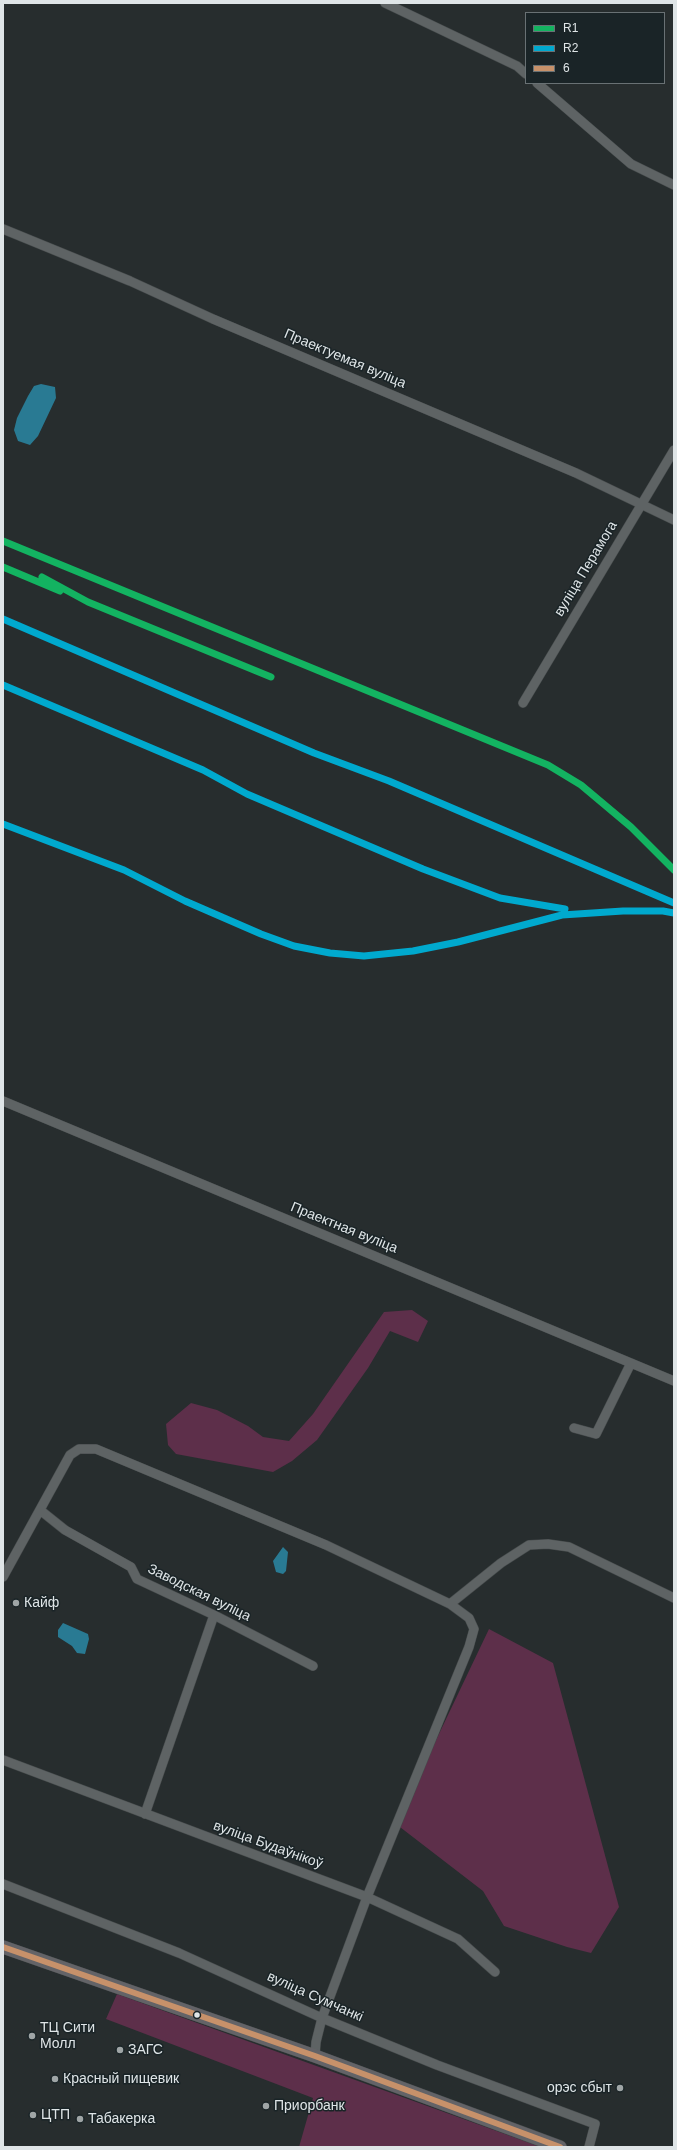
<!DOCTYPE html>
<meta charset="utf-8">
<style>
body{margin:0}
#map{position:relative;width:677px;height:2150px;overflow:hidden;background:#272d2e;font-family:Helvetica,sans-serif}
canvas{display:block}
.frame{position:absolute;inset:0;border:4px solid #dfe5e7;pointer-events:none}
.legend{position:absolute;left:525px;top:12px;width:140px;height:72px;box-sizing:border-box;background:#1a2427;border:1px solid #697174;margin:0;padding:5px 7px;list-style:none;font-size:12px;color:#dfe5e7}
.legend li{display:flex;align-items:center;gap:8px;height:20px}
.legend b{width:20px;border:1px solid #697174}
</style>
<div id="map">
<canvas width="677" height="2150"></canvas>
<div class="frame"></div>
<ul class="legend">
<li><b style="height:5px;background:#13b361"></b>R1</li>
<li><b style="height:5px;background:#00a9ce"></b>R2</li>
<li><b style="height:5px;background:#c7916a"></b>6</li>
</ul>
</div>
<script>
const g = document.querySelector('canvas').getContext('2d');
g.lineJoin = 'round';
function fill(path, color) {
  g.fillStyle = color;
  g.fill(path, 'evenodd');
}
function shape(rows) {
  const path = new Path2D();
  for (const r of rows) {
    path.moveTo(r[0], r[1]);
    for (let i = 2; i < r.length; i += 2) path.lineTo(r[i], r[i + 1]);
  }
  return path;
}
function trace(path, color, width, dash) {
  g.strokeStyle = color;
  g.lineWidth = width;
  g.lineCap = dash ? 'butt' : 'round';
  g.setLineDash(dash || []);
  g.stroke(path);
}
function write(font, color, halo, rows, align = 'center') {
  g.font = font + ' Helvetica,sans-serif';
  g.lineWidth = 3;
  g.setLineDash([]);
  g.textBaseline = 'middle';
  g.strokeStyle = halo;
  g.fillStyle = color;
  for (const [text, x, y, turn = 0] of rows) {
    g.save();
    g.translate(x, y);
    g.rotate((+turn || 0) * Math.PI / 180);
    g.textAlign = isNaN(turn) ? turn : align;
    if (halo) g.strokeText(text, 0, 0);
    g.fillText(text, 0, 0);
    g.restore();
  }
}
fill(shape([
 [412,1310,428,1321,418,1342,390,1331,368,1368,317,1440,292,1461,273,1472,176,1454,168,1445,166,1424,191,1403,217,1410,248,1426,263,1437,289,1441,313,1414,384,1312],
 [489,1629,553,1663,619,1907,591,1953,567,1947,504,1926,483,1891,396,1824],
 [117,1994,541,2147,299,2147,313,2098,106,2019]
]), '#5d2f4a');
fill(shape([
 [41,384,55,387,56,398,38,436,30,445,18,441,14,430,17,418,28,396,34,386],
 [283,1547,288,1552,286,1571,283,1574,276,1572,273,1561],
 [63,1623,88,1634,89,1639,85,1654,77,1653,72,1646,58,1637,58,1630]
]), '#297a93');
const minor = shape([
 [385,3,517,66,526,74],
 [537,83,631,164,674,185],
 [3,229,130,281,213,319,576,473,674,520],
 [523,703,674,450],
 [3,1101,674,1381],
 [574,1428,596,1434,631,1363],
 [40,1510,65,1530,131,1567,137,1579,214,1615,313,1666],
 [3,1577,70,1455,79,1449,96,1449,326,1545,450,1604,469,1618,474,1629,469,1647,367,1897,458,1939,495,1972],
 [450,1604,501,1563,529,1545,548,1544,569,1547,674,1598],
 [3,1760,367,1897,322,2018,316,2042,315,2056],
 [145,1814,214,1615],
 [3,1884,179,1953,322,2018,437,2065,595,2124,589,2147]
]);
const primary = shape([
 [3,1947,315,2056,560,2147]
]);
trace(minor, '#464b4c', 10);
trace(primary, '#464b4c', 14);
trace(minor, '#5e6364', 9);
trace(primary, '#636367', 13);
trace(shape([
 [3,1947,315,2056,560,2147]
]), '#c7916a', 6);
trace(shape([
 [3,541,548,765,581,785,631,827,674,870],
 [3,567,60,591],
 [42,577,88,602,271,677]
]), '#13b361', 7);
trace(shape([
 [3,619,314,753,389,781,674,903],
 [3,685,203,770,247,794,423,869,500,898,565,909],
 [3,824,124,870,185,901,261,934,294,946,330,953,364,956,413,951,458,942,562,915,623,911,663,911,674,913]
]), '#00a9ce', 7);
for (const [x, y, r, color] of [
 [16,1603,4,"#9fa5a6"],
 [197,2015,3.5,"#dfe5e7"],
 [32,2036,4,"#9fa5a6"],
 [120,2050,4,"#9fa5a6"],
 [55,2079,4,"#9fa5a6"],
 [620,2088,4,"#9fa5a6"],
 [266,2106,4,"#9fa5a6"],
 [33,2115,4,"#9fa5a6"],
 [80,2119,4,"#9fa5a6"]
]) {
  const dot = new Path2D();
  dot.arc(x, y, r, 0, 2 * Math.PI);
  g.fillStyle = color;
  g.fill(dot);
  trace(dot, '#1a2427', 1.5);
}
write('14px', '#dfe5e7', '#1a2427', [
 ["Праектуемая вуліца",345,359,23],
 ["вуліца Перамога",586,569,-59],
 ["Праектная вуліца",344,1228,22],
 ["Заводская вуліца",199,1593,26],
 ["вуліца Будаўнікоў",268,1845,20],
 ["вуліца Сумчанкі",315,1997,24]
]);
write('14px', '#dfe5e7', '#1a2427', [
 ["Кайф",24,1603],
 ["ТЦ Сити",40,2028],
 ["Молл",40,2044],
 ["ЗАГС",128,2050],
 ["Красный пищевик",63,2079],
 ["орэс сбыт",612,2088,"right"],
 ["Приорбанк",274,2106],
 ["ЦТП",41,2115],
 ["Табакерка",88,2119]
], 'left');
</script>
